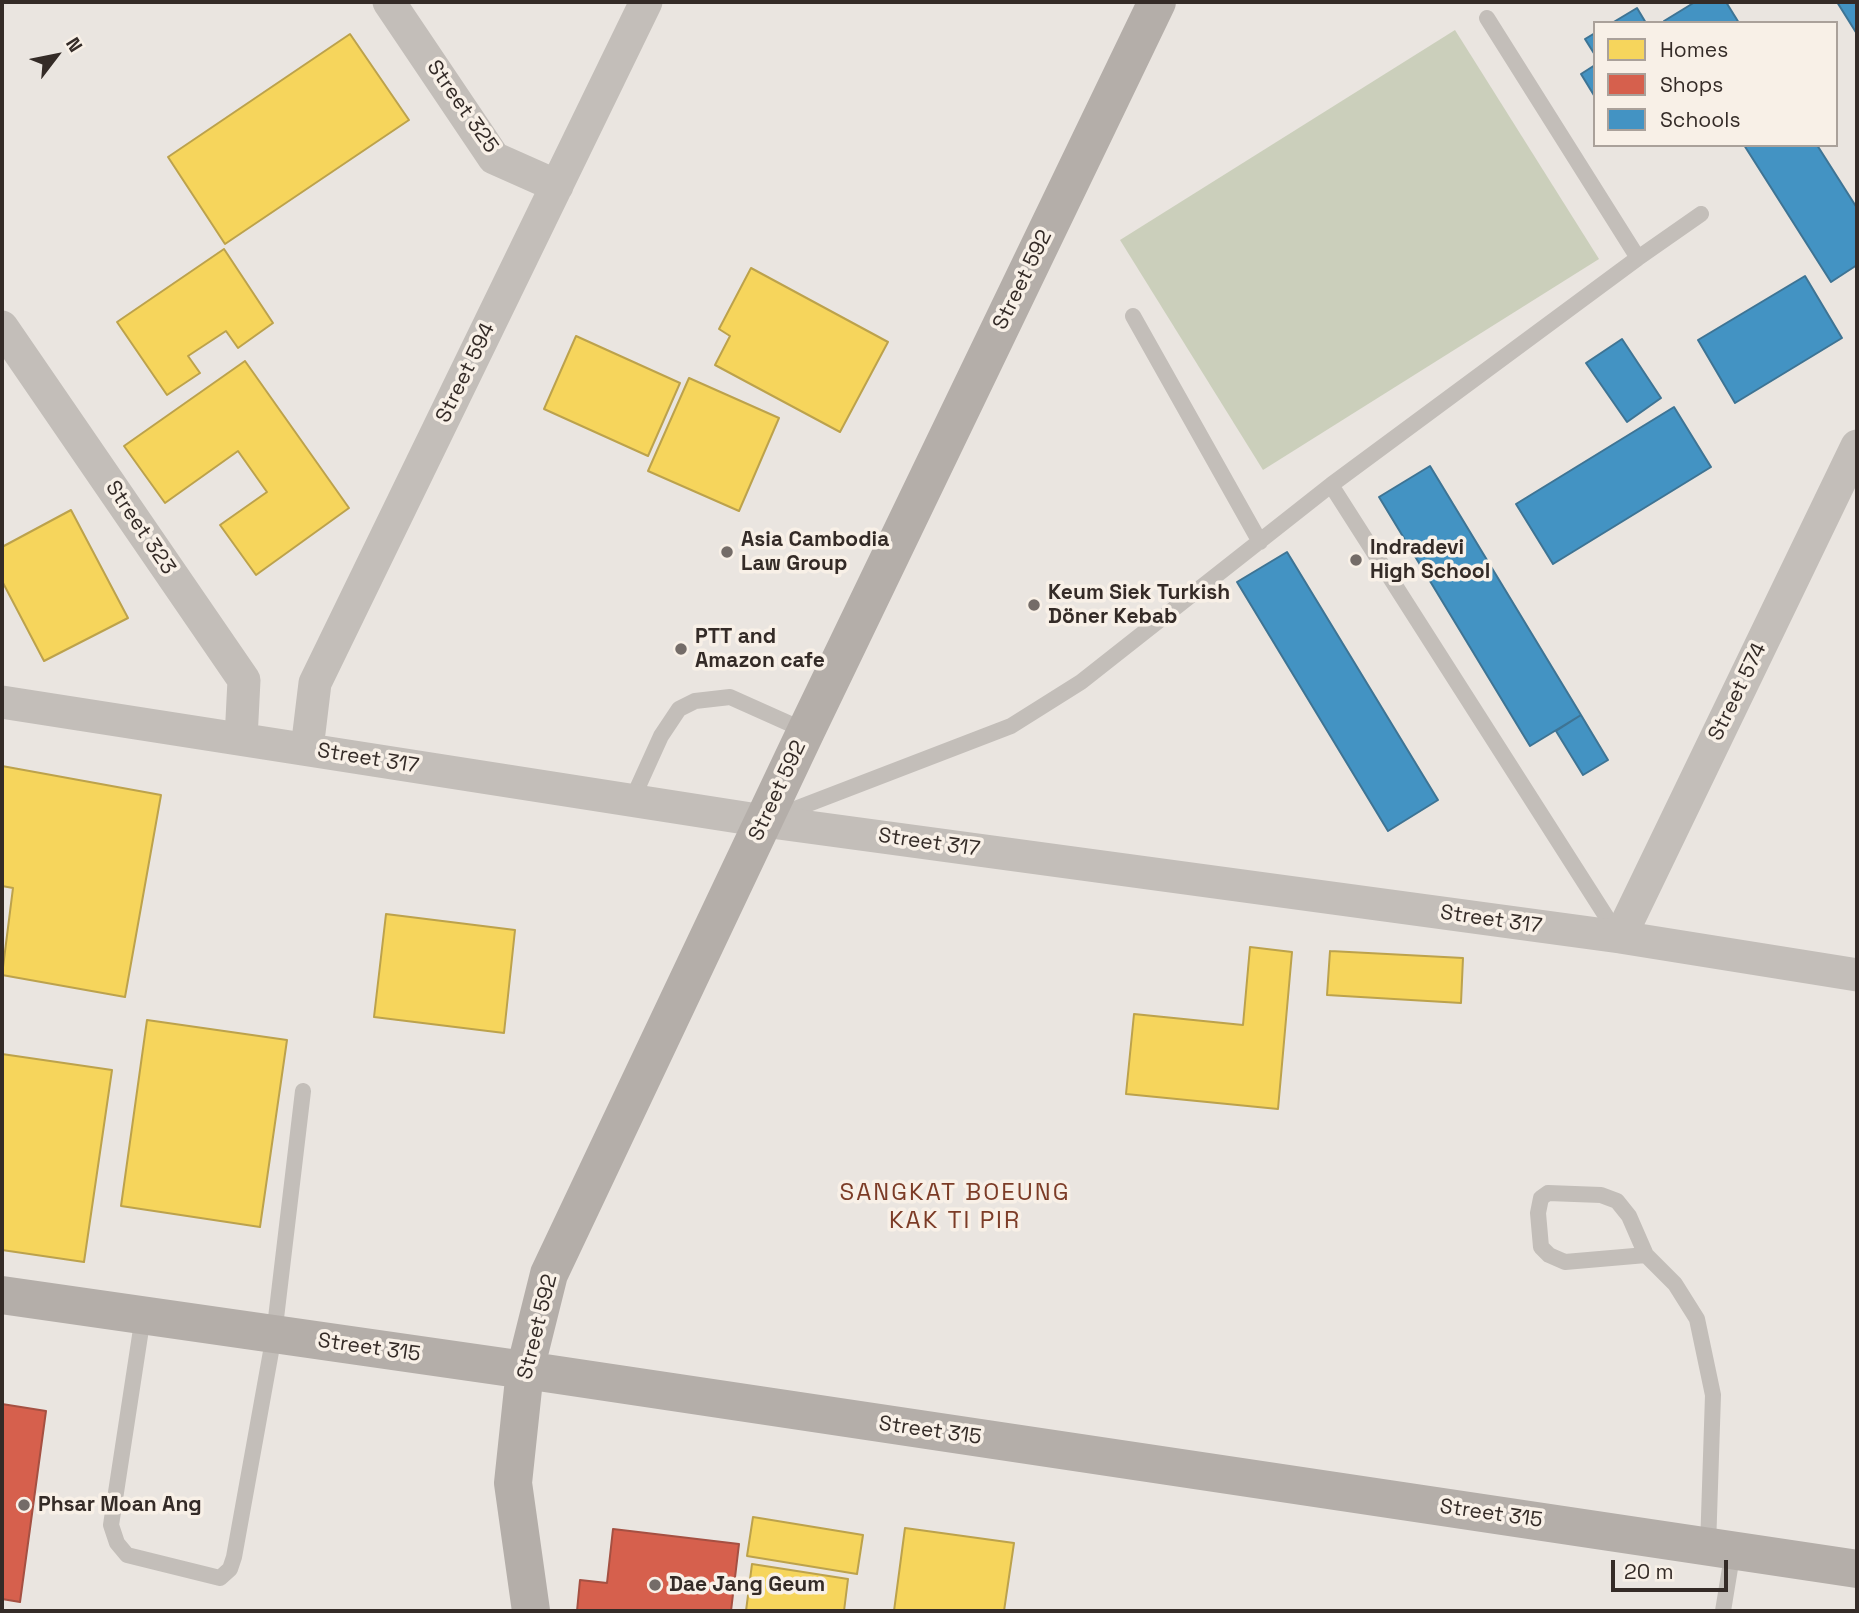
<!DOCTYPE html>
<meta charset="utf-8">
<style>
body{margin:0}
#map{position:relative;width:1859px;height:1613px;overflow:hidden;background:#eae5e0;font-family:"Space Grotesk",sans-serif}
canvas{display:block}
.frame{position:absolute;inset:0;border:4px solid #342b27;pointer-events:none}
.legend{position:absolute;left:1593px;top:21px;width:245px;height:126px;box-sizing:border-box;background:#f8f0e7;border:2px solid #aaa19a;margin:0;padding:9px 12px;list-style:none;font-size:21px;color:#342b27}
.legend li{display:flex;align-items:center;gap:14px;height:35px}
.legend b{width:35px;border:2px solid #aaa19a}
.north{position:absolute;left:21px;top:21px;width:70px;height:70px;-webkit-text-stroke:5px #f8f0e7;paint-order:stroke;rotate:58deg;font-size:19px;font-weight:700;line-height:28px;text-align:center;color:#342b27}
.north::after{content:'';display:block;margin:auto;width:24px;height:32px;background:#342b27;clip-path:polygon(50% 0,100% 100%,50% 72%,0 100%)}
.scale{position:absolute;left:1611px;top:1560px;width:117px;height:32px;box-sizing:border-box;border:4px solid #342b27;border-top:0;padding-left:9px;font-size:21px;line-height:24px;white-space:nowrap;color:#342b27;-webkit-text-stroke:5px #f8f0e7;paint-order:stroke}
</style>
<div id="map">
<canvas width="1859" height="1613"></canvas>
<div class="frame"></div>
<ul class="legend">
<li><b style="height:19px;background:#f6d55c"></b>Homes</li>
<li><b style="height:19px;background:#d6604d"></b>Shops</li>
<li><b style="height:19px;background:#4393c3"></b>Schools</li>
</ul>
<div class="north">N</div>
<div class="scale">20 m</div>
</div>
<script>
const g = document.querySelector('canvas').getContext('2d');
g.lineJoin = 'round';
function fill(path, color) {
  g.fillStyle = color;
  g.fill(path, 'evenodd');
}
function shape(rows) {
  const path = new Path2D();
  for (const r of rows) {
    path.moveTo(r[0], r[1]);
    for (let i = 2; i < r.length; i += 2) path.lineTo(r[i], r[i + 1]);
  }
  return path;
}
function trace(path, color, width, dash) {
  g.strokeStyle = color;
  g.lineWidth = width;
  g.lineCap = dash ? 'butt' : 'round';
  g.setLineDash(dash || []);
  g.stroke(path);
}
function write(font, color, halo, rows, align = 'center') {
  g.font = font + ' "Space Grotesk",sans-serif';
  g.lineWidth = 7;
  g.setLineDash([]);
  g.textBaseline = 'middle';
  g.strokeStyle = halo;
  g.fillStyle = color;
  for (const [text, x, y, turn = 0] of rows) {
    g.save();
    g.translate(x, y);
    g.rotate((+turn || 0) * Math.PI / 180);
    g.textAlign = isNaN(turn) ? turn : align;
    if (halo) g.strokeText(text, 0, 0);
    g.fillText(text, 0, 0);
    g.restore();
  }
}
fill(shape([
 [1455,30,1599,259,1263,470,1120,240]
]), '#cbcfbb');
const homes = shape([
 [350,34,409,120,225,244,168,157,350,34],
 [224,249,273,323,238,348,226,331,188,356,200,373,167,395,117,322,224,249],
 [751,268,888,342,840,432,715,365,730,336,719,329,751,268],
 [576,336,680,383,648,456,544,409,576,336],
 [245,361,349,508,256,575,220,525,267,492,238,451,165,503,124,446,245,361],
 [689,378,779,418,739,511,648,471,689,378],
 [71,510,128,618,44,661,2,581,2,547,71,510],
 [2,766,161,795,125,997,2,975,13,888,2,886,2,766],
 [386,914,515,930,504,1033,374,1017,386,914],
 [1250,947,1292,952,1278,1109,1126,1094,1134,1014,1243,1025,1250,947],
 [1330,951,1463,958,1461,1003,1327,995,1330,951],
 [147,1020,287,1040,260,1227,121,1206,147,1020],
 [2,1054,112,1070,84,1262,2,1250,2,1054],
 [753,1517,863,1535,857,1574,747,1556,753,1517],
 [905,1528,1014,1543,1004,1611,894,1611,905,1528],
 [752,1564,848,1579,844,1611,746,1611,752,1564]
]);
fill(homes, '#f6d55c');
trace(homes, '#bca24c', 2);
const shops = shape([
 [2,1404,46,1411,20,1602,2,1599,2,1404],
 [613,1529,739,1544,731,1611,577,1611,580,1580,607,1583,613,1529]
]);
fill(shops, '#d6604d');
trace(shops, '#a55042', 2);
const schools = shape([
 [1695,2,1726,2,1739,23,1666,23,1664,21,1695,2],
 [1837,2,1857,2,1857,34,1837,2],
 [1637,8,1646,23,1612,23,1637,8],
 [1595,33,1595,55,1585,39,1595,33],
 [1595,65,1595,97,1581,74,1595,65],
 [1744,145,1817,145,1857,208,1857,265,1831,282,1744,145],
 [1805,276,1842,338,1735,403,1698,340,1805,276],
 [1622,339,1661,398,1627,422,1586,363,1622,339],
 [1674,407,1711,467,1553,564,1516,504,1674,407],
 [1430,466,1581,715,1530,746,1379,497,1430,466],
 [1287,552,1438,800,1388,831,1237,582,1287,552],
 [1581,715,1608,760,1583,775,1556,731,1581,715]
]);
fill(schools, '#4393c3');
trace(schools, '#3e7494', 2);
trace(shape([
 [1487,18,1638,258],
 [1133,316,1260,542],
 [1331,485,1618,935],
 [632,800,661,736,679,709,695,701,730,697,806,731],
 [777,816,1011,726,1081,682,1331,485,1638,258,1701,214],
 [1646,1255,1565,1262,1549,1255,1541,1247,1538,1213,1541,1198,1548,1193,1601,1195,1617,1201,1629,1216,1646,1255,1675,1284,1697,1319,1713,1395,1708,1547],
 [143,1316,111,1525,117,1543,127,1555,220,1578,230,1569,234,1557,274,1335,303,1091],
 [1723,1611,1733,1550]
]), '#c3beb9', 16);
trace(shape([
 [389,2,494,158,557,186],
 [2,327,244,680,241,739],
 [2,702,764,821,1620,937,1857,975],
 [307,749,315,683,646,2],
 [1620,937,1857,446]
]), '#c3beb9', 33);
trace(shape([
 [2,1295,525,1370,1857,1569],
 [531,1611,513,1483,525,1370,549,1274,806,731,1157,2]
]), '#b4aea9', 38);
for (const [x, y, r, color] of [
 [727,552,7,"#746c68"],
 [1356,560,7,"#746c68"],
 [1034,605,7,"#746c68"],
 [681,649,7,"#746c68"],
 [24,1505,7,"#746c68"],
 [655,1585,7,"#746c68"]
]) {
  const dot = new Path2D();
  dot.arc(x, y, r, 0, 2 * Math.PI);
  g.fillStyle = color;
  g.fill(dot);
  trace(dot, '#f8f0e7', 2.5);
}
write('21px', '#342b27', '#f8f0e7', [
 ["Street 325",462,107,55],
 ["Street 592",1023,280,-64],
 ["Street 594",466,373,-64],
 ["Street 323",140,528,56],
 ["Street 574",1738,692,-64],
 ["Street 317",368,759,9],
 ["Street 592",778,791,-65],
 ["Street 317",929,843,8],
 ["Street 317",1491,920,8],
 ["Street 592",538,1327,-76],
 ["Street 315",369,1348,8],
 ["Street 315",930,1431,8],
 ["Street 315",1491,1514,8]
]);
write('bold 21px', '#342b27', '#f8f0e7', [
 ["Asia Cambodia",741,540],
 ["Law Group",741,564],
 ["Indradevi",1370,548],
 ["High School",1370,572],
 ["Keum Siek Turkish",1048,593],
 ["Döner Kebab",1048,617],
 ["PTT and",695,637],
 ["Amazon cafe",695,661],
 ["Phsar Moan Ang",38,1505],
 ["Dae Jang Geum",669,1585]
], 'left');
g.letterSpacing = '2px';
write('24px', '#7c3c27', '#f8f0e7', [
 ["SANGKAT BOEUNG",955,1193],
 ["KAK TI PIR",955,1221]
]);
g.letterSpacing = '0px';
</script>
